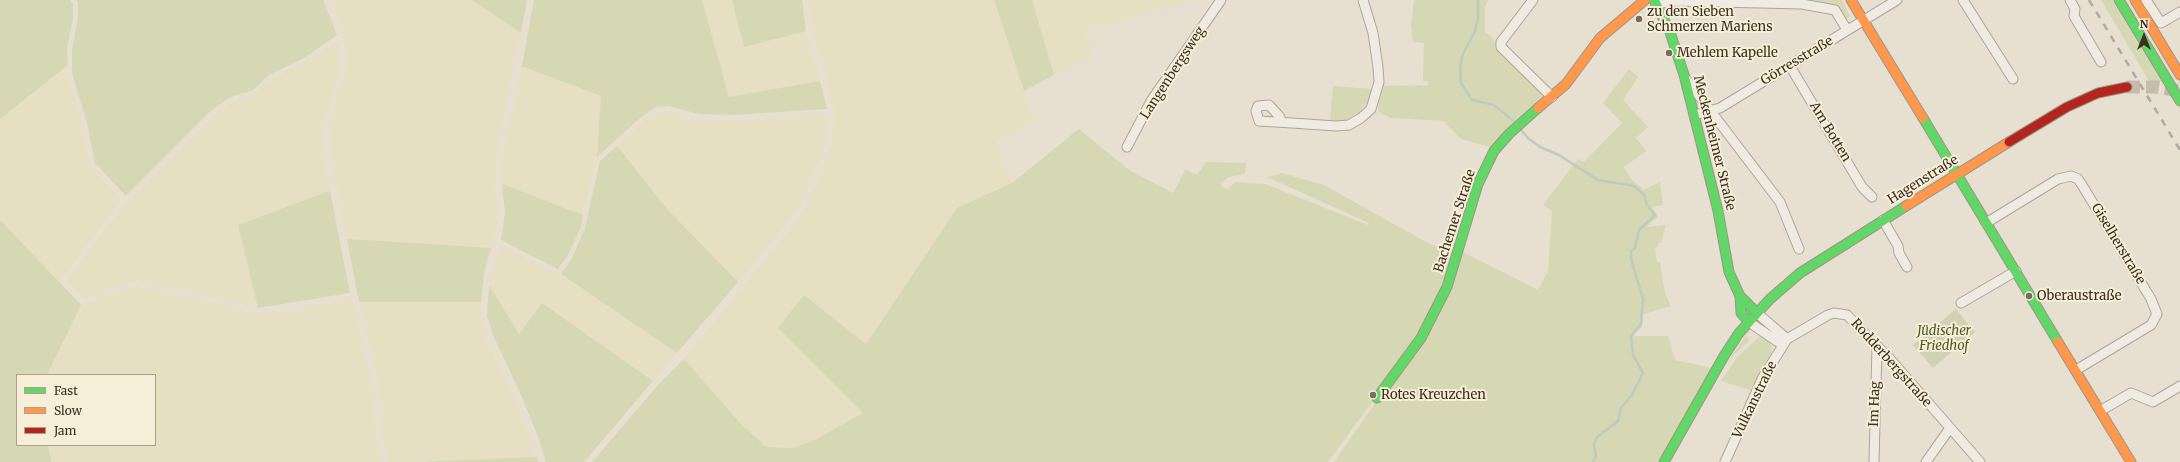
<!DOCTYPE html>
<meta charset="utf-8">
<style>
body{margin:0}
#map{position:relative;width:2180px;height:462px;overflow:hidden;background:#e7e0d1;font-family:Merriweather,serif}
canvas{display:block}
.legend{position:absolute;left:16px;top:374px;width:140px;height:72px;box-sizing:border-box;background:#f7eed8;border:1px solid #ada18e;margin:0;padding:5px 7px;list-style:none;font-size:12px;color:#3d2e20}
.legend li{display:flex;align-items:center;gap:8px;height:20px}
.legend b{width:20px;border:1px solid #ada18e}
.north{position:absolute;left:2124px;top:16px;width:40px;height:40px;-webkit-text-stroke:3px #f7eed8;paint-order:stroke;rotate:0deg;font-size:11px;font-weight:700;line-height:16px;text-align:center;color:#3d2e20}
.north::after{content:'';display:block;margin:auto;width:14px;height:18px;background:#3d2e20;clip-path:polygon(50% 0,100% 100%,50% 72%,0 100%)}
</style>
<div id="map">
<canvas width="2180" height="462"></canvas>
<ul class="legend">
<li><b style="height:5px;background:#63d668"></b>Fast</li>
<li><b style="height:5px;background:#ff974d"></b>Slow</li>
<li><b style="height:5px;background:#b3261e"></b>Jam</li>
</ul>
<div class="north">N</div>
</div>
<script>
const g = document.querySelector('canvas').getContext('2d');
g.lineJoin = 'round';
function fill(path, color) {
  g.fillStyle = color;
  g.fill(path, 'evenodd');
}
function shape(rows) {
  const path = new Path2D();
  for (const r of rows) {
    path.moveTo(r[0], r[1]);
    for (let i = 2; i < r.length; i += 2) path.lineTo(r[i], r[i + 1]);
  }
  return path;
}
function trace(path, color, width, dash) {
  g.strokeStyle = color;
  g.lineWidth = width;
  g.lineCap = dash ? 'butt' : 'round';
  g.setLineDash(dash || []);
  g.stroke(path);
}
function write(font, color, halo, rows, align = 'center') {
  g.font = font + ' Merriweather,serif';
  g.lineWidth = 4;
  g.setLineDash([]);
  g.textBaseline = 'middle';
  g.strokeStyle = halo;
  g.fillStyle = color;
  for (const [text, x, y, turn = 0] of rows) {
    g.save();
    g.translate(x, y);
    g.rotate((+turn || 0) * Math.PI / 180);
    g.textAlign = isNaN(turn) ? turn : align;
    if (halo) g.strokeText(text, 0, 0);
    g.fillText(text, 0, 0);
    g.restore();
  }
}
fill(shape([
 [330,0,472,0,521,33,497,149,495,192,499,213,497,229,491,248,347,239,329,145,333,112,345,75,346,50,338,17],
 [702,0,732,0,744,47,806,31,820,81,729,97],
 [807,0,994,0,1034,121,994,142,1012,183,957,208,865,344,805,295,863,413,815,440,793,448,766,447,740,423,684,359,793,226,810,199,831,147,834,111,813,30],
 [1032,0,1197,0,1085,30,1092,56,1054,75],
 [339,41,339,74,324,124,322,144,330,191,238,225,258,308,137,280,85,299,66,281,127,201,217,113,233,102,245,99,255,93,273,79,307,61],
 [68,65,67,74,82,125,90,165,121,200,59,282,0,220,0,119],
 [522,66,601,96,597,157,583,215,502,184,503,153],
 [659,113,668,113,683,118,705,121,749,121,828,113,825,146,804,197,787,224,738,282,668,210,617,146,643,122],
 [499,245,556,274,561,274,677,353,653,381,542,303,519,334,489,285],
 [137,286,260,314,290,311,352,298,371,380,376,434,381,462,51,462,48,445,155,445,155,375,47,375,81,305],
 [359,302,481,302,481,317,486,338,515,398,537,457,387,462,382,433,378,379]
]), '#e6dfc2');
fill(shape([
 [0,0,70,0,73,4,73,19,67,48,68,65,0,119],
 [76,0,323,0,337,35,304,58,269,75,253,90,229,98,213,109,126,196,95,163,87,123,72,73,72,49,78,19,78,3],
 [472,0,527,0,521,33],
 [534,0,702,0,729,97,820,81,827,109,734,115,699,114,669,106,656,107,640,118,597,157,601,96,522,66],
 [732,0,802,0,806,31,744,47],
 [994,0,1032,0,1054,75,1024,91],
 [1414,0,1488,0,1485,8,1485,32,1493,38,1497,49,1542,92,1542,96,1491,147,1461,139,1443,121,1391,118,1379,112,1378,107,1383,86,1428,85,1427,81,1423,81,1424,43,1413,42,1411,26],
 [1811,0,1842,0,1850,16,1846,21,1837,7],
 [2101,0,2112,0,2161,81,2149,81],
 [1629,69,1638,77,1623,100,1648,127,1636,138,1646,151,1624,167,1632,180,1644,190,1660,182,1663,205,1652,207,1658,217,1646,227,1666,225,1661,243,1658,243,1658,247,1655,248,1657,262,1660,262,1665,293,1671,306,1642,315,1642,327,1634,334,1635,336,1668,336,1675,360,1708,367,1711,369,1657,462,1334,462,1387,386,1423,340,1461,251,1538,290,1548,271,1552,211,1543,205,1578,159,1584,162,1622,123,1603,103],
 [1333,86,1373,89,1371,97,1360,112,1345,120,1330,121],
 [1079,129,1129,170,1173,193,1185,170,1197,175,1206,162,1246,163,1245,174,1229,177,1221,183,1221,186,1228,189,1235,182,1265,184,1368,225,1369,223,1267,177,1282,173,1324,185,1426,242,1455,254,1420,337,1328,462,592,462,659,384,684,359,740,423,766,447,793,448,815,440,863,413,778,328,804,295,866,344,957,208,1012,183],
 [617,146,668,210,738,282,677,353,561,274,572,258,585,228,600,161],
 [502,184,583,215,581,227,568,255,558,269,501,240,505,212],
 [330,191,350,293,258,308,238,225],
 [0,220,81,305,47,375,17,375,17,445,48,445,51,462,0,462],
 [347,239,491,248,484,273,481,302,359,302],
 [489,285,519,334,542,303,653,381,584,462,546,462,539,439,521,395,493,335,487,316],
 [1746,336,1749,339,1748,342,1729,360],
 [1760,336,1767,339,1771,346,1772,351,1750,390,1721,381,1738,356],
 [537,457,539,462,419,462]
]), '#d6d7b3');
fill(shape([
 [1956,309,1975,332,1933,368,1913,345]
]), '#d1d1b3');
trace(shape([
 [1478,0,1478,19,1475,31,1463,54,1460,66,1461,83,1472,100,1494,105,1516,123],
 [1520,129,1528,138,1540,147,1559,155,1598,180,1634,186,1644,195,1647,205,1655,215,1639,230,1635,248,1631,251,1631,259,1643,299,1641,324,1631,336,1633,355,1643,373,1632,395,1621,408,1618,421,1597,437,1594,445,1596,456,1593,462]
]), '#bcccc2', 2.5);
trace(shape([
 [2127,87,2156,87,2180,91]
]), '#c5bcae', 13, [13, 6]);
const street = shape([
 [1533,0,1501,42,1501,47,1552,97],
 [1963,0,2013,79],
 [2070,0,2075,9,2074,16,2101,62],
 [2146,0,2161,23,2180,12],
 [1656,4,1675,1,1802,4,1835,10,1847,30],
 [1790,66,1862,187,1872,197],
 [1687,80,1780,202,1799,249],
 [1694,115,1720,108,1897,0],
 [1281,122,1280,117,1269,105,1258,106,1256,111,1259,121,1292,123,1336,126,1349,125,1361,118,1371,109,1379,82,1378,67,1373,33,1363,0],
 [1127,147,1151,101,1221,0],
 [1883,220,1898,246,1899,253,1907,267],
 [1986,223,2058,179,2071,176,2078,179,2082,185,2151,299,2157,314,2151,325,2076,370],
 [1961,303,2016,271],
 [1757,313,1787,339],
 [1749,322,1778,342,1787,339,1828,315,1834,313,1847,315,1890,359,1980,462],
 [2100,411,2131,393,2153,402,2180,386],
 [1725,462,1762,379,1787,339],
 [1874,462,1877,347],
 [1926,462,1950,428]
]);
const fast = shape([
 [1654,0,1670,32,1684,75,1718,211,1729,272,1740,296,1757,313],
 [2119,0,2180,101],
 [1923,118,2058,342],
 [1740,296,1741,313,1749,322],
 [1377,398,1421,338,1447,287,1478,184,1494,151,1509,134,1538,108],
 [1664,462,1724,356,1739,333,1770,299,1800,273,1906,206]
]);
const slow = shape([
 [1851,0,1923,118],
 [2135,0,2180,75],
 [1538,108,1566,84,1600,38,1645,0],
 [1906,206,2009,142],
 [2058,342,2131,462]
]);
const jam = shape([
 [2009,142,2067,107,2098,93,2127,87]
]);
trace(street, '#ada599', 11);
trace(fast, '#9c958a', 11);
trace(slow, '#9c958a', 11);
trace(jam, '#9c958a', 11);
trace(street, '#efebe3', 9);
trace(fast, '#63d668', 9);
trace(slow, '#ff974d', 9);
trace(jam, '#b3261e', 9);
trace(shape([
 [2089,0,2180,150]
]), '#afaaa2', 2.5, [7, 7]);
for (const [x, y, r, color] of [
 [1639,19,4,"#786c5e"],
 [1669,53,4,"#786c5e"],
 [2029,296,4,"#786c5e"],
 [1373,395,4,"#786c5e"]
]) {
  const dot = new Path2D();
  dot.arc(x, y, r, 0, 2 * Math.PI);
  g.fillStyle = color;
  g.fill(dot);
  trace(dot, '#f7eed8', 1.5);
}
write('13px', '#3d2e20', '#f7eed8', [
 ["zu den Sieben",1647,12],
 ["Schmerzen Mariens",1647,27],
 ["Mehlem Kapelle",1677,53],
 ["Oberaustraße",2037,296],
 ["Rotes Kreuzchen",1381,395]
], 'left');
write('13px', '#3d2e20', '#f7eed8', [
 ["Görresstraße",1797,61,-31],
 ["Langenbergsweg",1173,73,-57],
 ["Am Botten",1830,132,59],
 ["Meckenheimer Straße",1714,143,76],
 ["Hagenstraße",1923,180,-32],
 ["Bachemer Straße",1455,221,-72],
 ["Giselherstraße",2118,244,59],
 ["Rodderbergstraße",1891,363,48],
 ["Vulkanstraße",1755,400,-64],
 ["Im Hag",1875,404,-88]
]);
write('italic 13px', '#4d5a26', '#f7eed8', [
 ["Jüdischer",1944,331],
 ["Friedhof",1944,346]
]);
</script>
